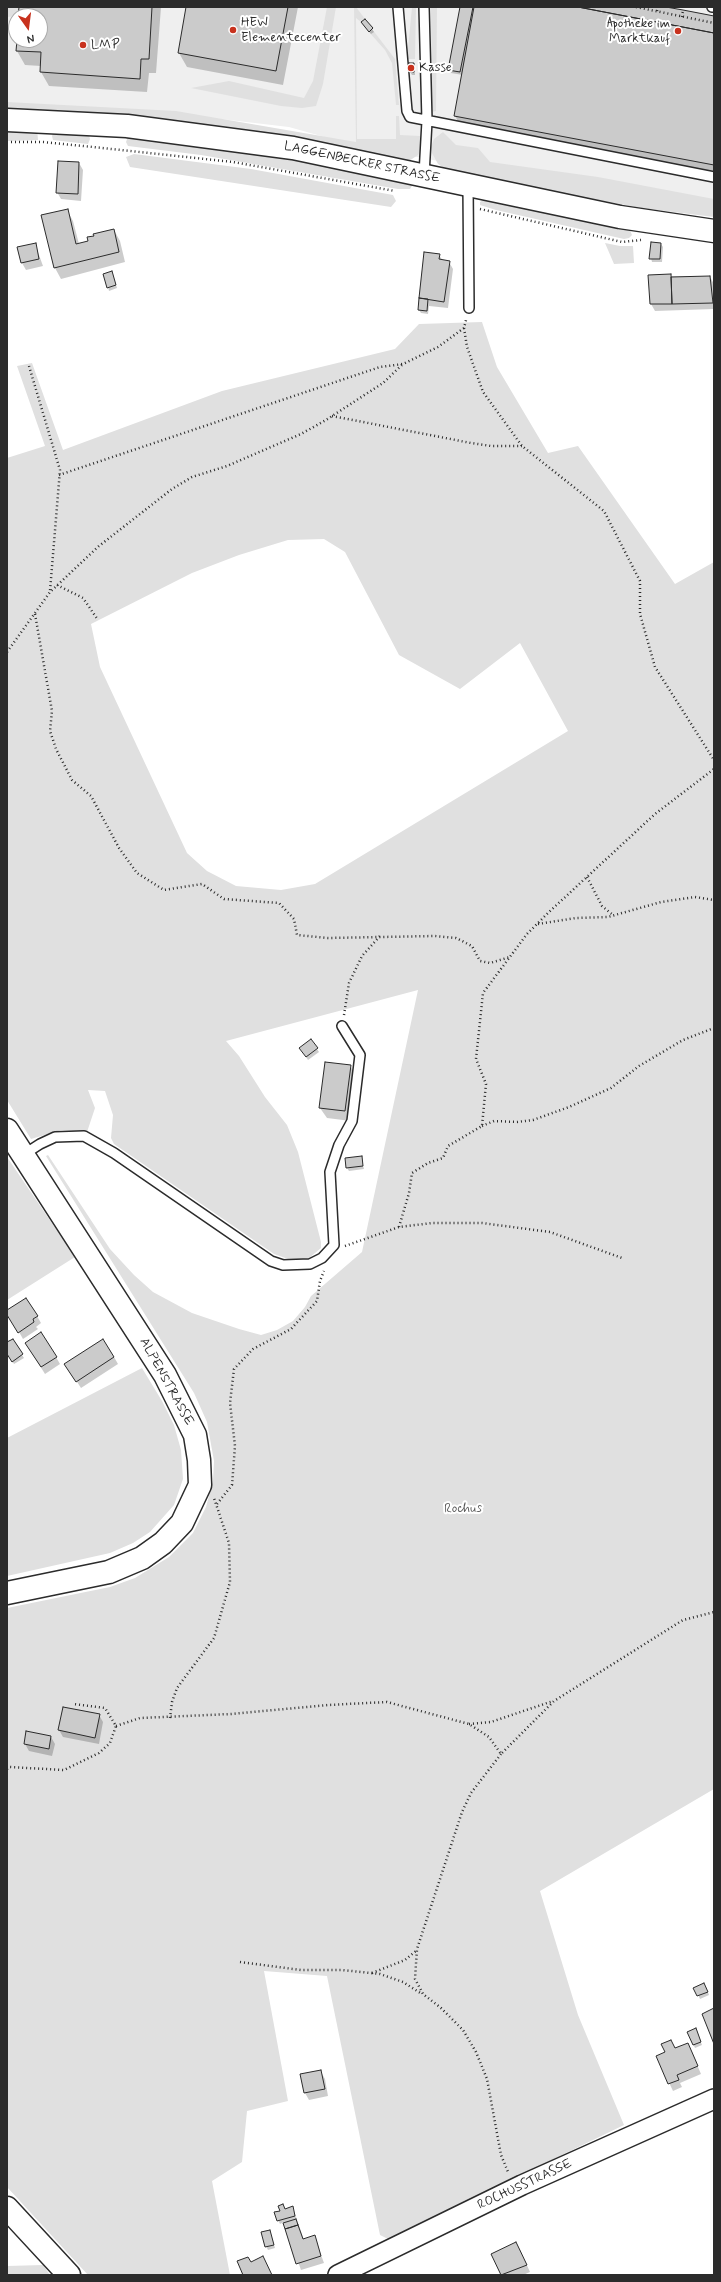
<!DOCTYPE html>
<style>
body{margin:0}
#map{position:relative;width:721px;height:2282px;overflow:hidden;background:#fff;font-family:Mynerve,sans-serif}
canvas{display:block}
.frame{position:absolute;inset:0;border:8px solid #2b2b2b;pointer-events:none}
.north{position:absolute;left:8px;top:8px;width:40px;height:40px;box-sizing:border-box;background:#fff;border:1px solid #aaa;border-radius:50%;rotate:166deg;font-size:11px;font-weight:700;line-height:16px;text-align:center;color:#2b2b2b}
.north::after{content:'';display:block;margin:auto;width:14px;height:18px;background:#c8321e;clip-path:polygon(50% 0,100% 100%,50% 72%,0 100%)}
</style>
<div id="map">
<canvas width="721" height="2282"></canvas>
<div class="frame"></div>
<div class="north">N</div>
</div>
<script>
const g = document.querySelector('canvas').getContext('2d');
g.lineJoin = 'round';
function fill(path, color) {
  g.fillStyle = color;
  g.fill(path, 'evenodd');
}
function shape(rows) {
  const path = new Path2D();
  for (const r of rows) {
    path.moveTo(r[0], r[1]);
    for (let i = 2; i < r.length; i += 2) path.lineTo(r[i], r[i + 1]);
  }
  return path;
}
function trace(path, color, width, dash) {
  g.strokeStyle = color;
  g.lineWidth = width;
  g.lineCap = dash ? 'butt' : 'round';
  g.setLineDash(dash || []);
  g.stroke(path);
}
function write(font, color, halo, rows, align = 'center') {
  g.font = font + ' Mynerve,sans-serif';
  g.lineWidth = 4;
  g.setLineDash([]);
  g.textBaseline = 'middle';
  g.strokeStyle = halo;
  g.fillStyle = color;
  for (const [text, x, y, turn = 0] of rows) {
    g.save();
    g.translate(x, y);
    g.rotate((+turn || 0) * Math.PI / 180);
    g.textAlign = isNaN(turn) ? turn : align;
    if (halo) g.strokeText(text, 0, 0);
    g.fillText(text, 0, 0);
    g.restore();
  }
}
fill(shape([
 [7,7,714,7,714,208,668,204,353,145,289,127,170,113,7,104],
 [16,16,40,16,40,40,16,40]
]), '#efefef');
fill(shape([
 [7,7,19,7,18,16,7,17],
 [327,7,336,7,323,84,316,106,302,108,281,106,191,88,229,81,304,98,313,81],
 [354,7,356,7,365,19,361,22,356,18,357,139,396,139,396,116,399,116,400,135,420,136,421,149,418,155,406,163,7,112,7,102,176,111,356,142],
 [412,7,416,7,415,59,407,59],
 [431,7,437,7,436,111,432,112],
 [372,29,395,59,399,105,396,105,392,63,385,50,369,32],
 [7,128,37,128,38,140,7,141],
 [55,129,88,132,90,139,88,144,53,140,52,136],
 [443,132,456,145,478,148,490,162,598,177,714,199,714,217,641,208,450,172,438,164,432,153,431,147,434,139],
 [129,134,215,143,413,184,410,189,398,189,201,155,128,146,126,142],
 [134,154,251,169,393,195,396,201,391,207,130,167,126,157],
 [485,199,629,228,632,235,629,238,624,239,496,210,480,205,480,202],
 [605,243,620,246,633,246,634,263,614,264],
 [482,322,497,367,548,453,578,446,675,584,714,562,714,1789,540,1891,578,2015,624,2125,388,2239,380,2235,327,1976,264,1971,288,2101,247,2111,242,2162,212,2181,230,2275,88,2275,7,2187,7,1608,110,1587,135,1578,169,1557,193,1533,206,1507,213,1481,214,1461,207,1422,194,1393,46,1156,48,1155,110,1249,134,1275,153,1292,192,1313,239,1329,261,1335,277,1330,293,1321,305,1307,311,1296,362,1252,418,990,226,1041,239,1056,265,1097,287,1125,298,1152,321,1242,321,1248,309,1258,291,1260,274,1254,114,1144,111,1138,113,1115,105,1091,88,1090,95,1108,87,1132,61,1130,31,1139,7,1100,7,458,45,446,17,366,32,363,63,450,222,391,395,349,419,324],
 [324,539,345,552,399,655,460,689,520,643,568,731,315,884,281,890,236,886,207,871,187,853,100,667,91,624,192,573,239,555,288,540],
 [7,1157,75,1257,7,1300],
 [142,1368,162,1401,174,1425,181,1450,183,1479,174,1505,150,1532,133,1543,110,1553,7,1576,7,1438],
 [43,2265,50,2275,7,2275,7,2266]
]), '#e0e0e0');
fill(shape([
 [20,7,161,7,156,73,149,73,147,92,49,86,41,72,41,66,25,65,17,51,18,40,40,40,40,16,19,16],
 [187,7,298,7,283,85,187,67,179,53],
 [461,7,660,7,714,17,714,174,461,127,455,116,463,75,451,73,449,70],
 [362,23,372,29,374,32,371,34],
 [410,64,413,64,415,67,415,75,412,75,410,72],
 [79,163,83,170,81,201,61,199,57,192],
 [67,210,73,221,79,244,89,242,95,237,114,230,120,241,125,262,61,279,55,268,42,216],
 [35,244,43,266,26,270,22,263],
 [661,244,663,247,662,262,652,262,651,258],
 [439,255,443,261,449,262,453,269,448,308,429,306,428,314,421,313,419,310],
 [113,275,117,288,109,291,108,287],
 [649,276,710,277,714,284,714,309,655,311,651,304],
 [317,1049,319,1052,308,1060,303,1052],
 [350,1066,357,1076,351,1121,327,1118,320,1108],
 [361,1158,364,1169,349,1171,347,1168],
 [7,1311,37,1316,41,1323,36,1327,38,1329,23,1339],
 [12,1340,24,1358,14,1364,7,1352,7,1343],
 [30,1350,56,1357,60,1364,45,1374],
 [114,1357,118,1364,81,1388,70,1371],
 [99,1715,103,1722,99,1744,63,1737,59,1730],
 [51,1737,55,1744,52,1756,29,1751,25,1744],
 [706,1987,709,1995,700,1999,695,1988],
 [688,2033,697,2033,702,2045,695,2048],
 [691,2051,701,2074,680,2083,682,2087,673,2091,657,2057],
 [321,2072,325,2079,328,2096,309,2100,305,2093],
 [285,2210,294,2211,304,2240,314,2236,324,2263,301,2270,284,2222,280,2224,278,2220],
 [270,2231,275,2248,268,2250,266,2246],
 [520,2250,530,2272,523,2275,502,2275,492,2254]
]), '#0003');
const building = shape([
 [19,7,152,7,149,59,141,59,140,79,40,72,41,52,16,51,17,40,40,40,40,16,18,16,19,7],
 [186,7,288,7,276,71,178,53,186,7],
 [460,7,473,7,460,72,448,70,460,7],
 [474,7,578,7,714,33,714,165,454,116,474,7],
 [578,7,666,7,683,10,714,16,714,33,578,7],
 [365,19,373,28,369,32,361,22,365,19],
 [409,63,414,63,414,72,409,72,409,63],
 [58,161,79,162,78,194,56,193,58,161],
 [68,209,76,244,88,241,87,237,94,236,93,234,114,229,119,252,54,268,41,215,68,209],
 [651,242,661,243,660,259,649,259,651,242],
 [36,243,39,259,21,263,17,247,36,243],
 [424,252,440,254,439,259,450,261,444,302,419,298,424,252],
 [112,271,116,285,107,288,103,274,112,271],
 [671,274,672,304,650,304,648,275,671,274],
 [710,276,713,303,672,304,671,277,710,276],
 [419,298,428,299,427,311,418,310,419,298],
 [311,1039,318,1048,306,1057,299,1048,311,1039],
 [325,1062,351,1065,345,1111,319,1108,325,1062],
 [362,1156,363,1166,346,1168,345,1158,362,1156],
 [26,1298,38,1316,33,1319,34,1322,18,1333,7,1315,7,1310,26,1298],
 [41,1332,57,1357,41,1367,25,1343,41,1332],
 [13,1339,23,1354,12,1362,7,1354,7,1342,13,1339],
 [103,1339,114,1357,76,1382,64,1364,103,1339],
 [63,1707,100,1714,95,1738,58,1730,63,1707],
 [26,1731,51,1736,49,1749,24,1744,26,1731],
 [704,1983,708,1992,697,1996,693,1988,704,1983],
 [714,2008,714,2044,702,2014,714,2008],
 [696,2028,701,2042,693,2045,687,2032,696,2028],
 [671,2040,675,2048,688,2043,698,2066,677,2075,679,2080,668,2084,656,2056,665,2052,661,2044,671,2040],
 [321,2070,325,2089,304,2093,300,2074,321,2070],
 [283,2204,285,2209,293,2206,295,2216,277,2221,274,2212,280,2211,278,2206,283,2204],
 [296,2219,298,2225,285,2229,283,2223,296,2219],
 [298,2225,303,2239,315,2235,321,2256,296,2264,285,2229,298,2225],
 [270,2230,274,2245,265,2247,261,2232,270,2230],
 [516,2242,527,2265,501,2275,491,2254,516,2242],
 [263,2256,272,2275,243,2275,237,2261,248,2257,251,2262,263,2256]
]);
fill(building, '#cbcbcb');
trace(building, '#2b2b2b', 1);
const lane = shape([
 [398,7,407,111,410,117,714,177],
 [712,7,714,7],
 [424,175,427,121,424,7],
 [468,185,469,308],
 [23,1155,40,1144,55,1137,84,1136,114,1153,271,1261,283,1265,310,1264,322,1258,334,1245,330,1172,339,1145,352,1121,360,1055,342,1026]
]);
const street = shape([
 [338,2275,522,2185,714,2099]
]);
const secondary = shape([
 [7,120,127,126,293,148,620,217,714,231],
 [7,1130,165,1375,195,1435,199,1460,200,1485,182,1523,163,1543,142,1558,109,1572,7,1593],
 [7,2208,69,2275]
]);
trace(lane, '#2b2b2b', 12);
trace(street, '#2b2b2b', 22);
trace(secondary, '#2b2b2b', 25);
trace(shape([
 [636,7,714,23],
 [657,11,658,7],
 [682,17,683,10],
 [7,142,43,142,93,147,233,162,395,191],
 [480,209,622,242,641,240],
 [464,328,467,347,483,392,522,446,604,511,640,581,640,614,655,667,714,760],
 [29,366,60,470,50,591],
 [332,416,471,443,491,446,522,446],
 [59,475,380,367,403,364,438,347,464,328,466,320],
 [57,585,83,598,98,620],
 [35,614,52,711,50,731,56,749,72,780,91,796,119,848,137,873,164,890,202,884,224,899,279,903,294,919,297,935,328,938,435,936,456,938,472,946,480,961,490,963,510,957],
 [7,652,50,592,99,546,172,489,192,477,227,466,301,434,326,420,383,383,403,364],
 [587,877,602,906,613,915],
 [538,924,576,918,608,917,661,902,695,897,714,900],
 [344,1015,349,983,362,956,380,936],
 [482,1126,494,1121,517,1122,533,1120,569,1107,611,1088,639,1066,683,1040,714,1028],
 [399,1227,409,1193,412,1173,428,1163,443,1158,448,1146,482,1126,486,1084,476,1059,483,993,527,934,549,912,655,814,714,769],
 [345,1246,399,1227,432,1223,482,1223,550,1232,622,1258],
 [217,1504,232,1485,235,1446,230,1403,234,1369,253,1349,291,1329,317,1301,320,1281,324,1271],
 [170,1718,172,1702,177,1688,214,1638,230,1582,229,1543,214,1498],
 [469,1724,491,1722,553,1701],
 [116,1726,140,1718,231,1714,328,1705,387,1702,469,1724,489,1737,501,1754,554,1701,683,1620,714,1612],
 [501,1754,471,1793,462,1812,417,1949,415,1979,423,1994,441,2008,463,2030,476,2052,487,2079,501,2155,508,2172],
 [7,1769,9,1767,64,1770,99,1753,110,1743,116,1726,105,1708,74,1704],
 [240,1962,301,1970,342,1970,380,1974,403,1982,422,1994],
 [372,1973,405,1960,417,1950]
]), '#2b2b2b', 2.5, [1, 3]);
trace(lane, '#fff', 9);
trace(street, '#fff', 19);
trace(secondary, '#fff', 22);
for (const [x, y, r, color] of [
 [233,30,4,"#c8321e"],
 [678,31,4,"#c8321e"],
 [83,45,4,"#c8321e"],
 [411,68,4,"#c8321e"]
]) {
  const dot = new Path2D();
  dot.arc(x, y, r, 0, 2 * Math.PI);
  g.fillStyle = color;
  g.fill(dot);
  trace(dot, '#fff', 1.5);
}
write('13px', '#2b2b2b', '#fff', [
 ["HEW",241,23],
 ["Elementecenter",241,38],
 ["Apotheke im",670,24,"right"],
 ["Marktkauf",670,39,"right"],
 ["LMP",91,45],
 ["Kasse",419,68]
], 'left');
write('13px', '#2b2b2b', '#fff', [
 ["LAGGENBECKER STRASSE",362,163,12],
 ["ALPENSTRASSE",166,1382,61],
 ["ROCHUSSTRASSE",525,2185,-25]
]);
write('13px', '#585858', '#fff', [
 ["Rochus",463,1509]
]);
</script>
